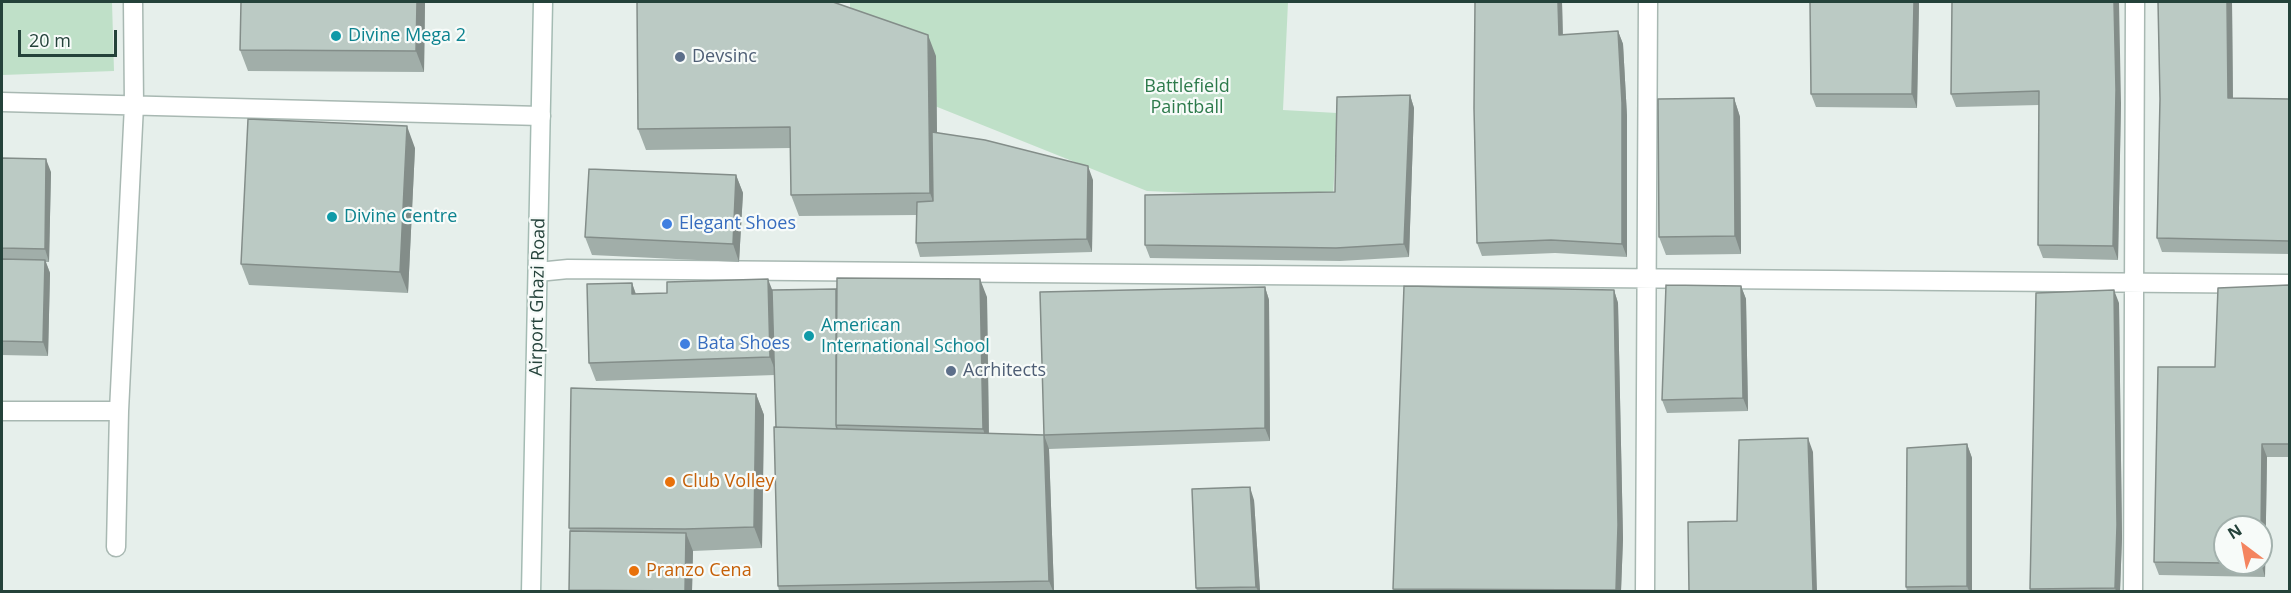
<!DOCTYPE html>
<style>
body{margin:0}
#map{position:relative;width:2291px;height:593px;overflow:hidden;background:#e6efeb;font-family:"Open Sans",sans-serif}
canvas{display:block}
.frame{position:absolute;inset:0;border:3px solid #24423a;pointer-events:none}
.north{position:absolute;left:2213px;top:515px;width:60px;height:60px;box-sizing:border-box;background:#f7fbf9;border:2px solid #a3b1ad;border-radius:50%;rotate:328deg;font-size:16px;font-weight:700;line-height:24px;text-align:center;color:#24423a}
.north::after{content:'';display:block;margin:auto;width:21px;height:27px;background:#f4845f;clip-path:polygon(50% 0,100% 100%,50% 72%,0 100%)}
.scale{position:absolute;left:18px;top:30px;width:99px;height:27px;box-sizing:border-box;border:3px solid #24423a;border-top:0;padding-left:8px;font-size:18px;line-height:21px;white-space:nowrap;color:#24423a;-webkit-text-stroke:4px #f7fbf9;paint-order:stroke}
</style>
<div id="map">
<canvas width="2291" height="593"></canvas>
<div class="frame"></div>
<div class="north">N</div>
<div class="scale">20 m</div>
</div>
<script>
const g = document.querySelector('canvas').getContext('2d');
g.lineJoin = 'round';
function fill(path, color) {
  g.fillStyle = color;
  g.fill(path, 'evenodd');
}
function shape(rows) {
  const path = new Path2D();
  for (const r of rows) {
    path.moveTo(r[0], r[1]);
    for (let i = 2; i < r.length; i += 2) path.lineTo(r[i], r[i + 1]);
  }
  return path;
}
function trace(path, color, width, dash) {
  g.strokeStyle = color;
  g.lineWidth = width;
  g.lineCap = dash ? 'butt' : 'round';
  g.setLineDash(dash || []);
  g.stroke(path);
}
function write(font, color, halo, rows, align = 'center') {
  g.font = font + ' "Open Sans",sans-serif';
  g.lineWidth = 4.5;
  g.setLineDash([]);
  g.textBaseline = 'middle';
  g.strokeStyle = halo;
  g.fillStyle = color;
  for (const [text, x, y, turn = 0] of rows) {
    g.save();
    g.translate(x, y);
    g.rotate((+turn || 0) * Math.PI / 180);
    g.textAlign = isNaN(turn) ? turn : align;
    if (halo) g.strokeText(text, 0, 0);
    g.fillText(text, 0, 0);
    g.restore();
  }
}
fill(shape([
 [2,2,112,2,114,71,2,75],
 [850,2,1288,2,1283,110,1337,113,1333,199,1147,191,850,72]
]), '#bfe0c8');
const minor = shape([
 [2,102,541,116],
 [538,272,568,269,2290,284],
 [2,411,119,411],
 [116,547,119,411,134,105,133,2],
 [1645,592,1648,2],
 [2133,592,2135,2]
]);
const secondary = shape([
 [531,592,543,2]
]);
trace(minor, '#a8b8b2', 21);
trace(secondary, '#a4bbb3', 21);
trace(minor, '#fff', 18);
trace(secondary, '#fff', 18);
fill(shape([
 [241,2,425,2,424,72,248,71,240,50],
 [1562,2,1563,35,1618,31,1623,44,1627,116,1627,257,1555,253,1482,256,1477,243],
 [1919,2,1917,108,1816,107,1811,94],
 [1952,2,2121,103,2118,260,2043,258,2038,245,2039,105,1956,107,1951,94],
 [2158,2,2232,2,2233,98,2289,99,2289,254,2162,252,2157,238,2160,99],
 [936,56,937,133,1093,180,1092,252,920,257,916,243,916,215,799,216,791,195,791,148,646,150,638,129],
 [1410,95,1414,108,1409,257,1340,261,1150,258,1145,245,1335,192],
 [1734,98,1740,117,1741,254,1666,255,1659,237],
 [415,148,408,293,249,285,241,264],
 [2,158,51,172,49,262,46,262,50,273,48,356,2,355],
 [736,175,743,193,739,262,592,255,585,237],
 [632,283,636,294,772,290,987,297,989,434,1044,435,1265,287,1269,300,1270,441,1049,449,1054,591,779,591,778,586,776,427,775,375,596,381,589,363],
 [2289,285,2289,457,2267,457,2265,577,2159,575,2154,562,2215,367],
 [1741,286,1746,299,1748,411,1667,413,1662,400],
 [1614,290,1618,303,1623,539,1621,591,1394,591,1393,589],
 [2119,303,2122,538,2120,591,2031,591,2030,589],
 [756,394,764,415,762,548,693,551,692,591,569,591,570,531,569,528],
 [1967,444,1972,458,1972,591,1907,591,1906,587],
 [1254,500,1260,591,1197,591,1196,588]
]), '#a1aea9');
fill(shape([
 [417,2,425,2,424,72,416,51],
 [1558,2,1562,2,1563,48,1559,35],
 [1914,2,1919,2,1917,108,1912,94],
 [2114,2,2119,2,2121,103,2118,260,2113,246],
 [2227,2,2232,2,2233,111,2228,98],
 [1618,31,1623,44,1627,116,1627,257,1622,244],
 [928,35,936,56,938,215,930,193],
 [1410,95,1414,108,1409,257,1404,244],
 [1734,98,1740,117,1741,254,1735,236],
 [407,126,415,148,408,293,400,272],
 [46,159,51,172,49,262,45,249],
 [1088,166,1093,180,1092,252,1087,239],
 [736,175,743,193,739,262,733,244],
 [45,260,50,273,48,356,43,342],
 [768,279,775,297,777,375,770,357],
 [980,279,987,297,989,447,983,429],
 [632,283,638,301,632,294],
 [1741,286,1746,299,1748,411,1743,398],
 [1265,287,1269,300,1270,441,1265,428],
 [1614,290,1618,303,1623,539,1621,591,1616,591,1616,590],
 [2114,290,2119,303,2122,538,2120,591,2116,591,2115,588],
 [756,394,764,415,762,548,754,527],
 [1044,435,1049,449,1054,591,1053,591,1049,581],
 [1808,438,1813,452,1817,591,1813,591],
 [1967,444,1972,458,1972,591,1969,591,1967,586],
 [2262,444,2267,457,2265,577,2261,563],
 [1250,487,1254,500,1260,591,1258,591,1256,587],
 [686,533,693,551,692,591,685,591]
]), '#838d89');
const building = shape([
 [241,2,417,2,416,51,240,50,241,2],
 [637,2,833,2,928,35,930,193,791,195,790,127,638,129,637,2],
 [1475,2,1558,2,1559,35,1618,31,1622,103,1622,244,1551,240,1477,243,1474,108,1475,2],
 [1810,2,1914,2,1912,94,1811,94,1810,2],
 [1952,2,2114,2,2116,90,2113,246,2038,245,2039,91,1951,94,1952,2],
 [2158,2,2227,2,2228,98,2289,99,2289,241,2157,238,2160,99,2158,2],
 [1410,95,1404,244,1336,248,1145,245,1145,195,1335,192,1337,97,1410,95],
 [1734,98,1735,236,1659,237,1658,99,1734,98],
 [248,119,407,126,400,272,241,264,248,119],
 [932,132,985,140,1088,166,1087,239,916,243,917,202,933,201,932,132],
 [2,158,46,159,45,249,2,248,2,158],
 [589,169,736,175,733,244,585,237,589,169],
 [2,259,45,260,43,342,2,341,2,259],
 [837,278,980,279,983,429,836,425,837,278],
 [768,279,770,357,589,363,587,284,632,283,632,294,667,293,667,282,768,279],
 [1666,285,1741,286,1743,398,1662,400,1666,285],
 [2289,285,2289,444,2262,444,2261,533,2261,527,2225,527,2225,563,2154,562,2158,367,2215,367,2218,288,2289,285],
 [1404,286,1614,290,1618,525,1616,590,1393,589,1404,286],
 [1265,287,1265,428,1044,435,1049,581,778,586,774,427,1044,435,1040,292,1265,287],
 [836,289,836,425,837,429,776,427,772,290,836,289],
 [2114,290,2117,525,2115,588,2030,589,2036,293,2114,290],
 [571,388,756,394,754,527,685,529,569,528,571,388],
 [1808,438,1813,591,1689,591,1688,522,1737,521,1739,440,1808,438],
 [1967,444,1967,586,1906,587,1907,448,1967,444],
 [1250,487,1256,587,1196,588,1192,489,1250,487],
 [570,531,686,533,685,591,569,590,570,531]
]);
fill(building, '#bbcac4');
trace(building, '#838d89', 1.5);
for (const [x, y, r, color] of [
 [336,36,6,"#0f9aa8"],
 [680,57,6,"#5c6f8a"],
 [332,217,6,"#0f9aa8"],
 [667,224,6,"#3f7fe0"],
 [809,336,6,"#0f9aa8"],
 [685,344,6,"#3f7fe0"],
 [951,371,6,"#5c6f8a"],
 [670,482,6,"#e8710a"],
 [634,571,6,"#e8710a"]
]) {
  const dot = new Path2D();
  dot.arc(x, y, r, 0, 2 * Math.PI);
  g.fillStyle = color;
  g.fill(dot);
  trace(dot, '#f7fbf9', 2);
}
write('18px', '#0d838f', '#f7fbf9', [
 ["Divine Mega 2",348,36],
 ["Divine Centre",344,217],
 ["American",821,326],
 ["International School",821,347]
], 'left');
write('18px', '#4e5e75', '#f7fbf9', [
 ["Devsinc",692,57],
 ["Acrhitects",963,371]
], 'left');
write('18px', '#2d7a4b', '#f7fbf9', [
 ["Battlefield",1187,87],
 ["Paintball",1187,108]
]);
write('18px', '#366cbe', '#f7fbf9', [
 ["Elegant Shoes",679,224],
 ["Bata Shoes",697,344]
], 'left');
write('18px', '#24423a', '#f7fbf9', [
 ["Airport Ghazi Road",538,297,-89]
]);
write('18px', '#c56008', '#f7fbf9', [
 ["Club Volley",682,482],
 ["Pranzo Cena",646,571]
], 'left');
</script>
